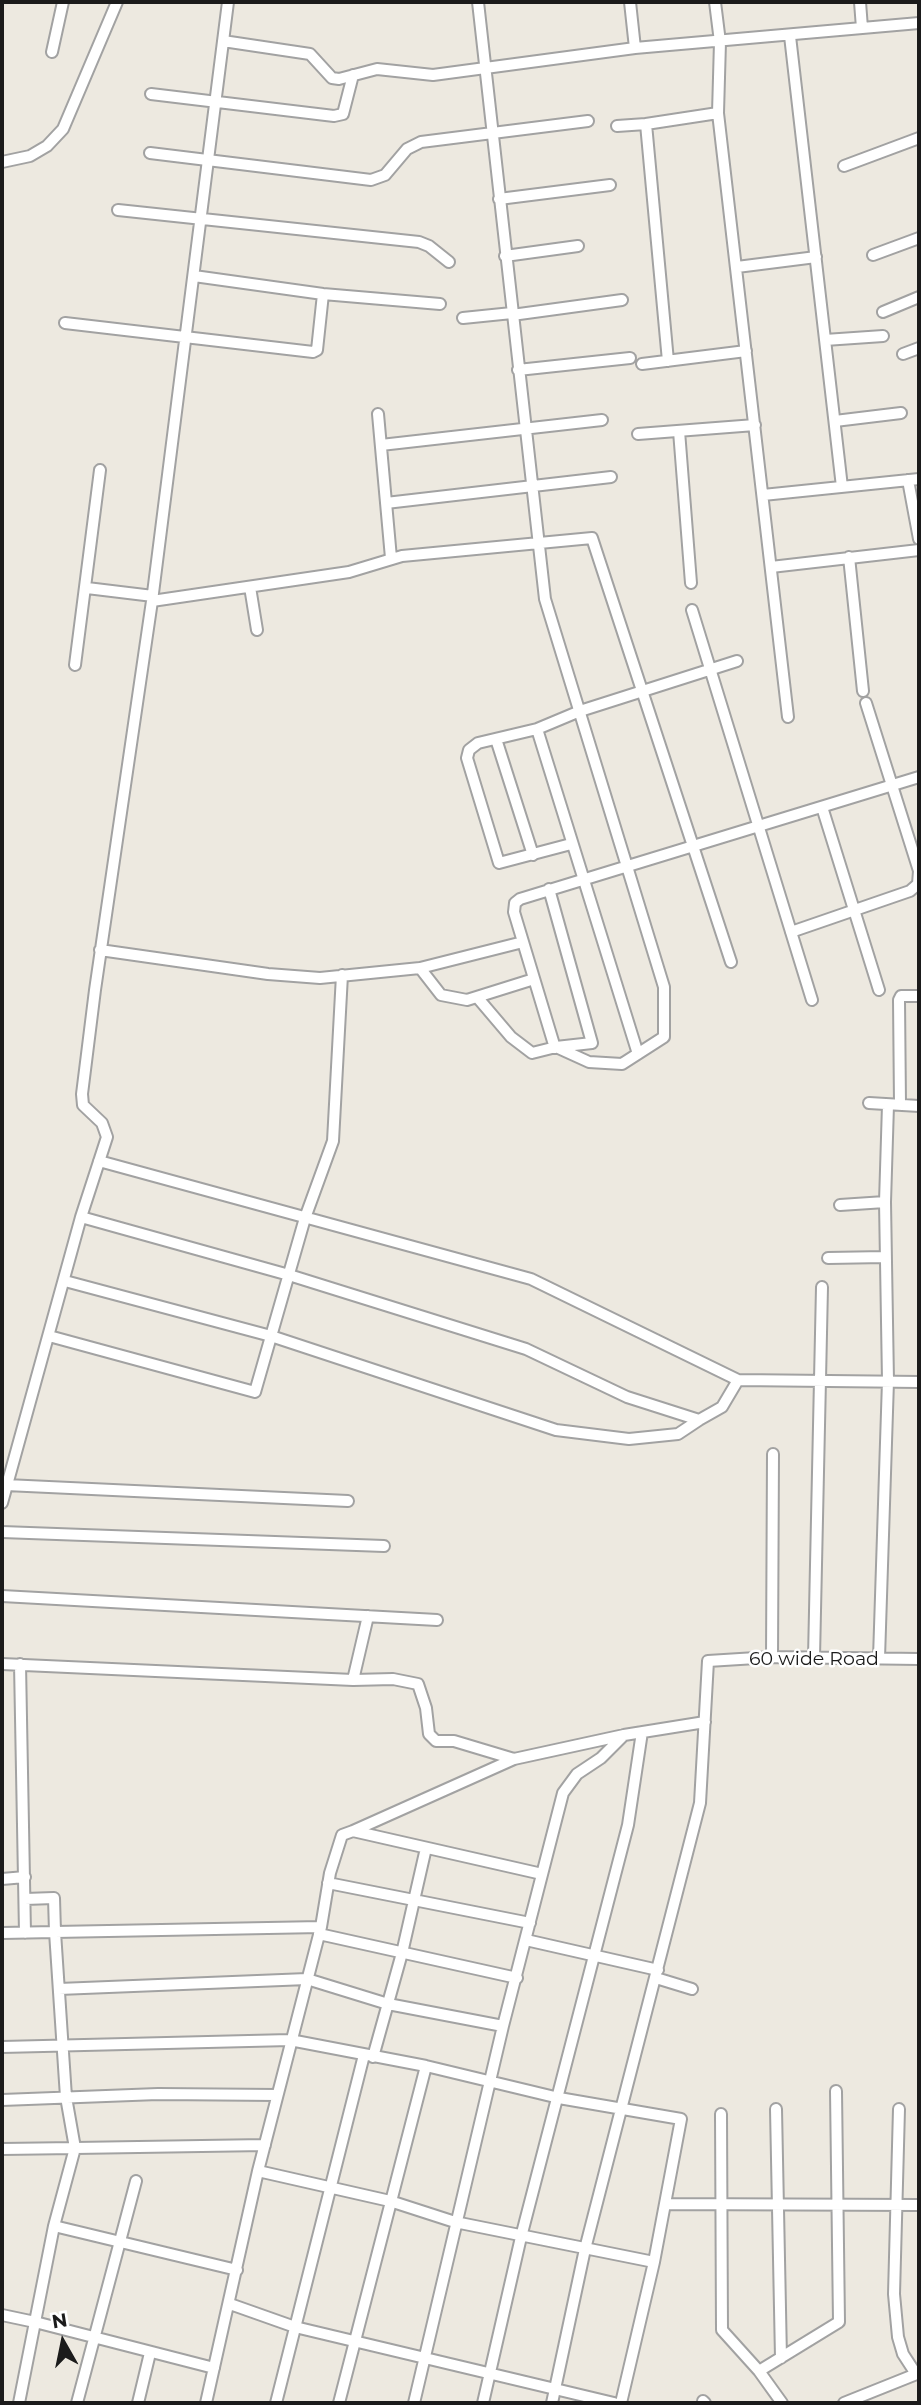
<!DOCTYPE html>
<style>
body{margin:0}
#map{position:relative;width:921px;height:2405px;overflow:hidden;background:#ede9e0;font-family:Montserrat,sans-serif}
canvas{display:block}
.frame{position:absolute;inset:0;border:4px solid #1b1b1b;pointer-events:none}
.north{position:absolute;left:28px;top:2307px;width:70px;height:70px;-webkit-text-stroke:5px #fff;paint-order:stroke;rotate:351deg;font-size:19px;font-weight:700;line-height:28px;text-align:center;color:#1b1b1b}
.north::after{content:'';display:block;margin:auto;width:24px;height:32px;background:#1b1b1b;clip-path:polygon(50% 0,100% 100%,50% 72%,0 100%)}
</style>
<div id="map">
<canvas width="921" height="2405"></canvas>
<div class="frame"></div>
<div class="north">N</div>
</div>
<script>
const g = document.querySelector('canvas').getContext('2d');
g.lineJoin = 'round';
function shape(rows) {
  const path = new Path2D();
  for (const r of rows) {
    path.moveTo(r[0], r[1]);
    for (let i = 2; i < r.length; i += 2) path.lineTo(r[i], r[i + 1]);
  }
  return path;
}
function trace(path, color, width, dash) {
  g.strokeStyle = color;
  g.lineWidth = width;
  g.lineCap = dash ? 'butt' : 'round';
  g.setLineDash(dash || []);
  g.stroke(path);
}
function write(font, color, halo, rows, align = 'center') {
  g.font = font + ' Montserrat,sans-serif';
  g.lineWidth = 5;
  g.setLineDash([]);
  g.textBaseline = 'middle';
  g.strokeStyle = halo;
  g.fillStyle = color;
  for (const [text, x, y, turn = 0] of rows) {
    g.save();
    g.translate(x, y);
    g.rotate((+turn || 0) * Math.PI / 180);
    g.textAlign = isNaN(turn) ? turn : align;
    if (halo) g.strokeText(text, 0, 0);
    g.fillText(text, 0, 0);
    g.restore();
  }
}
const minor = shape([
 [630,2,635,48,919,23],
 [715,2,720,42,718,113,788,717],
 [860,2,862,28],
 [790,36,842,487],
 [223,41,310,54,332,78,339,79,377,69,433,75,635,48],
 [52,52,63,2],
 [151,94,334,116,343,114,353,75],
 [617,126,646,124],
 [150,153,371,180,385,175,407,149,421,142,588,121],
 [2,162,30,156,47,146,63,129,117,2],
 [844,166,919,138],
 [499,199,610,185],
 [118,210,419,242,429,246,449,262],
 [873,255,919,238],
 [505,256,578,246],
 [737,267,816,257],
 [194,276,323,294,440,304],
 [883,312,919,297],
 [512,315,622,300],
 [463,318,512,313],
 [65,323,313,352,317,350,323,294],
 [825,340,883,336],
 [903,354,919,348],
 [668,361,646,124,718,113],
 [642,364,746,351],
 [518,370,630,358],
 [378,414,391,558],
 [835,421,901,413],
 [679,431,691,583],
 [638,434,755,425],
 [381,445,602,420],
 [908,480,919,539],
 [763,495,919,479],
 [386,503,611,477],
 [849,557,863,691],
 [771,567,919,550],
 [250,587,257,630],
 [87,588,153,596],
 [152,601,349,572,402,556,592,538,731,962],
 [692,610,812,1000],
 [75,665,100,470],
 [537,729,638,1054],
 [496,739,533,855],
 [822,807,879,990],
 [571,844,499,863,467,758,469,750,478,743,537,729,580,711,737,661],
 [549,889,592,1043,556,1047],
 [791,932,910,891,918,884,919,871,866,703],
 [100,950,268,974,320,978,420,968,441,995,467,1000,534,979],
 [420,968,523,942],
 [477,997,511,1037,532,1053,556,1047,589,1062,622,1064,664,1037,664,987,545,599,478,2],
 [555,1048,514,912,515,903,520,899,919,777],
 [869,1103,919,1106],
 [900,1104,899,1000,901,996,919,996],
 [99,1161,531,1279,738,1380],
 [840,1205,885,1202],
 [81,1217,289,1275,526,1349,627,1397,699,1420,722,1407,738,1380,919,1382],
 [828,1258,885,1257],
 [65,1281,271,1336,556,1430,629,1439,678,1434,699,1420],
 [49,1336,255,1392,305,1218,333,1141,342,975],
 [6,1485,348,1501],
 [2,1503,81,1217,107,1137,102,1123,83,1105,82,1094,95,990,152,601,228,2],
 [2,1532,384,1546],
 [2,1596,437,1620],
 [772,1657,773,1454],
 [814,1657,822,1287],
 [879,1658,888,1381,885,1202,888,1105],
 [2,1664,353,1680,393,1679,418,1684,426,1708,429,1734,436,1741,454,1741,514,1759],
 [20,1664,25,1933],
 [353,1680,368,1616],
 [353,1831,514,1759,624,1735,705,1722],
 [2,1879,25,1877],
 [328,1883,530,1923],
 [25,1899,54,1898,55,1932,321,1927],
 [2,1933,55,1932,66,2097,75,2148,265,2145],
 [319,1934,517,1978],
 [526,1940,658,1970],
 [656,1978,692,1989],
 [59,1989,307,1979,388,2004,503,2026],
 [2,2047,290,2040,426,2066,559,2098,681,2119,654,2262,621,2403],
 [373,2057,402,1953,426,1848],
 [2,2100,158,2094,277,2095],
 [776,2109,781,2358],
 [899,2109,894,2294,898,2337,903,2354,916,2374],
 [721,2114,722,2330,759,2371,782,2403],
 [2,2149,75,2148,54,2226,35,2322,2,2315],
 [258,2171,390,2201,455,2222,654,2262],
 [665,2204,919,2205],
 [54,2226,237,2270],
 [230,2304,295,2327,614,2403],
 [759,2371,839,2322,836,2091],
 [703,2401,705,2403],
 [19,2403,35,2322,214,2368],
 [77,2403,136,2181],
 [138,2403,150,2353],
 [206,2403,258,2171,321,1927,330,1873,342,1835,353,1831,542,1874],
 [276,2403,364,2055],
 [339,2403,426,2066],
 [414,2403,503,2026,563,1793,577,1774,601,1758,624,1735],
 [483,2403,521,2237,628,1825,642,1732],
 [552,2403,585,2249,700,1803,708,1661,772,1657,919,1659],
 [844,2403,919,2373]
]);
trace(minor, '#a2a2a2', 14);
trace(minor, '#fff', 10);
write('19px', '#1b1b1b', '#fff', [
 ["60 wide Road",814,1659]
]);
</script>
